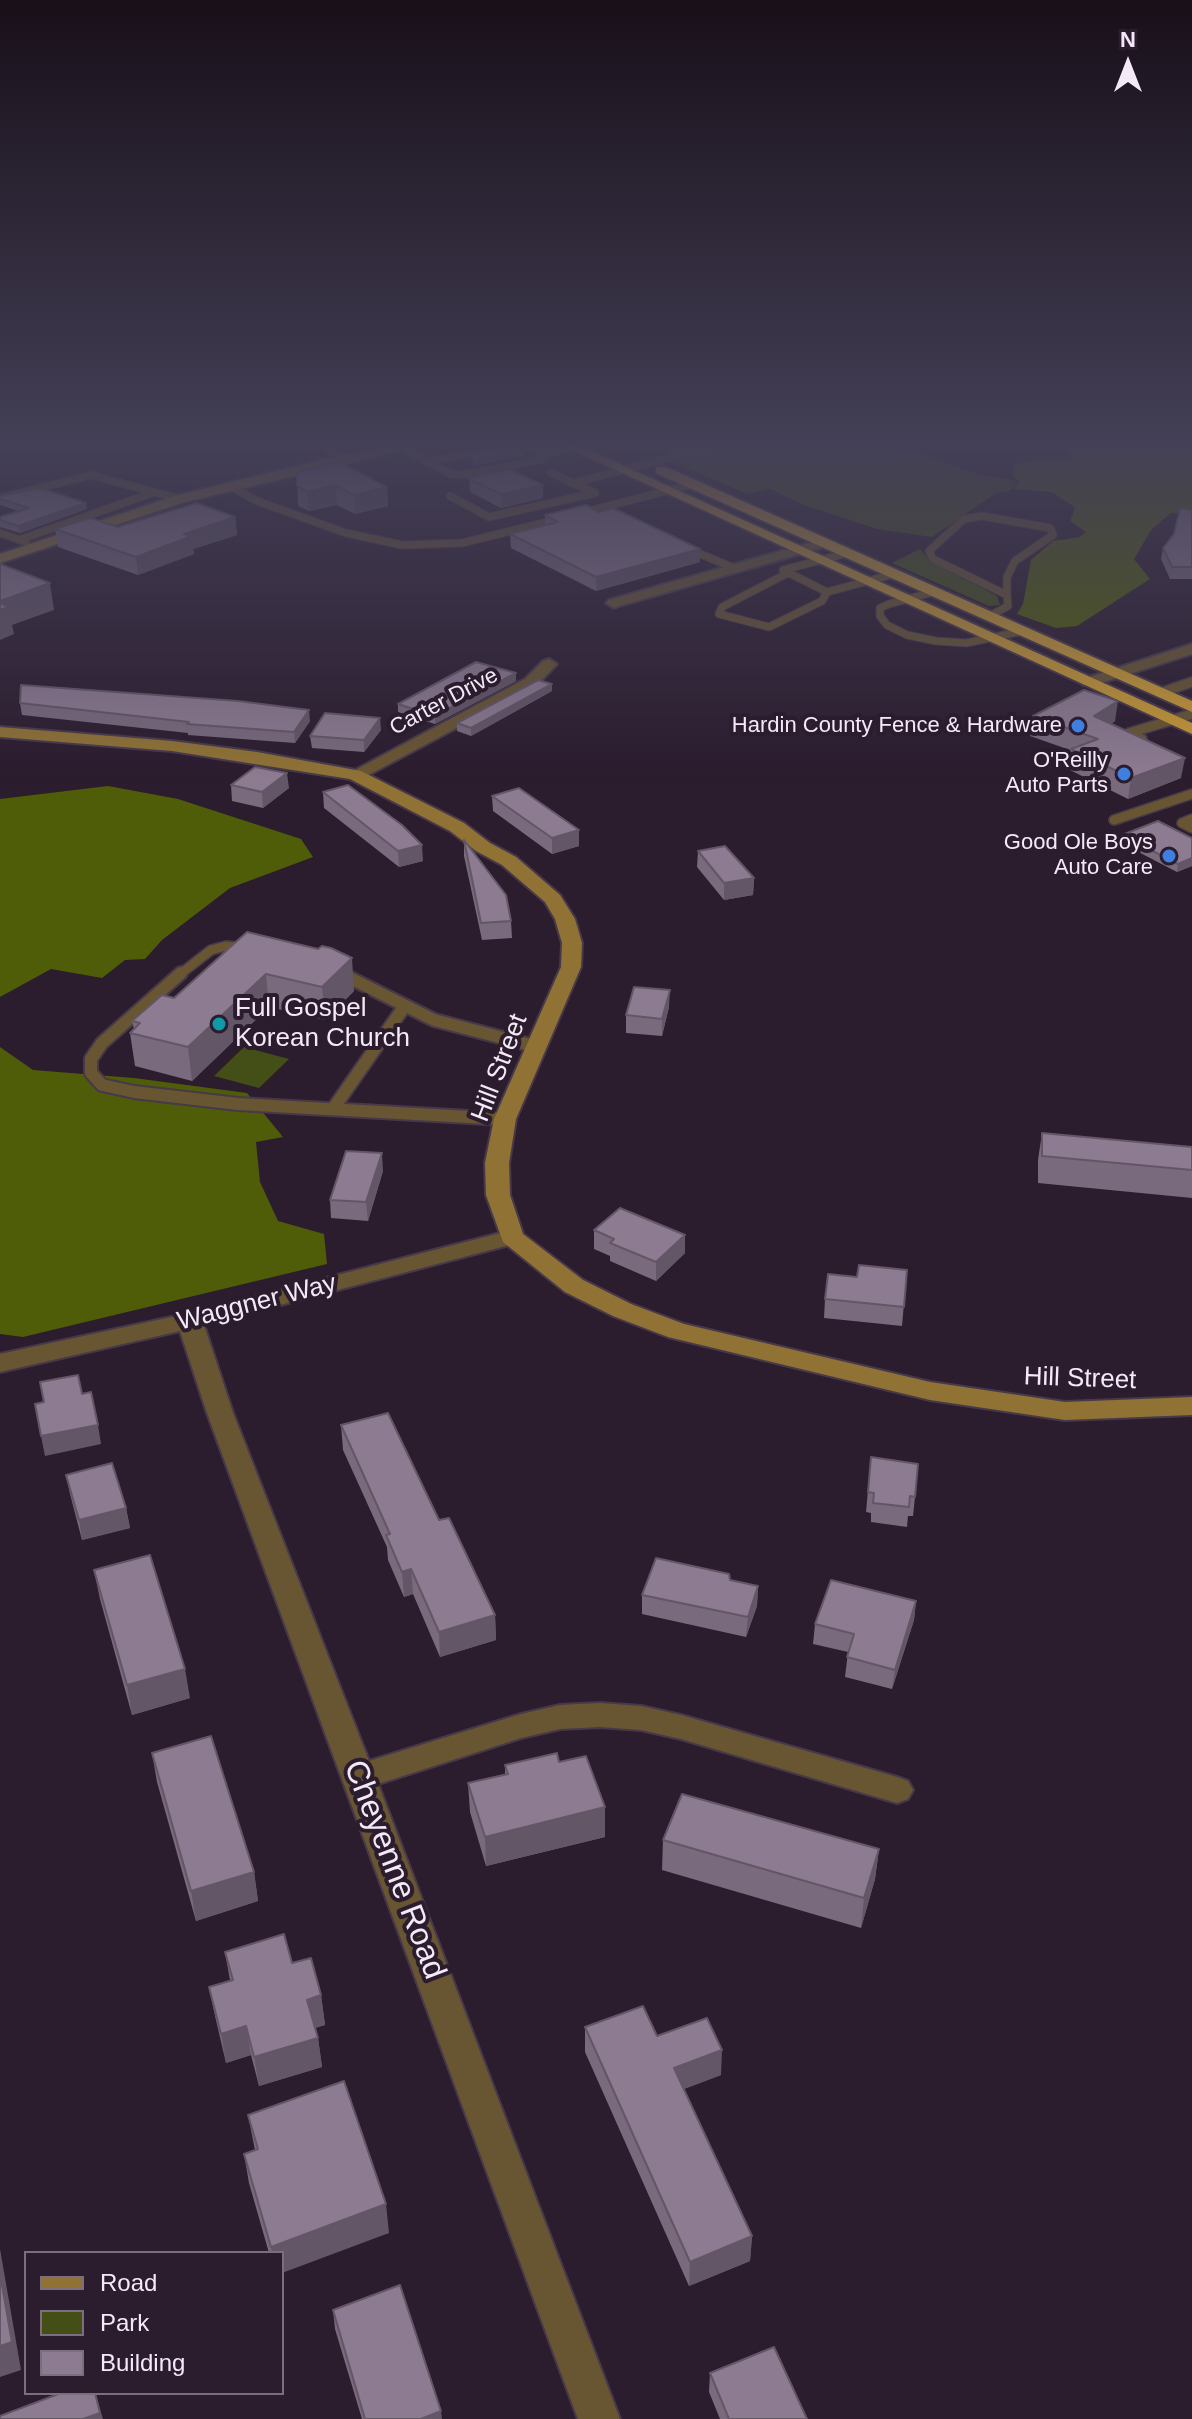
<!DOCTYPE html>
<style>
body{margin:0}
#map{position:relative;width:1192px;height:2419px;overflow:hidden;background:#2b1c2e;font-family:Helvetica,sans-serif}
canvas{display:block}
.legend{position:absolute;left:24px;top:2251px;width:260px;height:144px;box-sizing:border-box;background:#2b1c2e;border:2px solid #7b6e7e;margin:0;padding:10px 14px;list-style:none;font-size:24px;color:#f4eaf7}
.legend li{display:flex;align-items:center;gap:16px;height:40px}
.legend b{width:40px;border:2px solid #7b6e7e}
.north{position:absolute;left:1088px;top:24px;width:80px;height:80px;-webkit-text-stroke:6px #2b1c2e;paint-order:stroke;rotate:0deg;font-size:22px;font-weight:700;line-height:32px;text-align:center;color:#f4eaf7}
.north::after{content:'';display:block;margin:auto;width:28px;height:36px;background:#f4eaf7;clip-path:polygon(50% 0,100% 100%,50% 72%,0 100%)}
</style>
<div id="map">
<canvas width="1192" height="2419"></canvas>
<ul class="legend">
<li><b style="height:10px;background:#8f7234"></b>Road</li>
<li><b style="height:22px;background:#434f17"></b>Park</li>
<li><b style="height:22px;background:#8d7b91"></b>Building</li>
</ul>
<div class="north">N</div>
</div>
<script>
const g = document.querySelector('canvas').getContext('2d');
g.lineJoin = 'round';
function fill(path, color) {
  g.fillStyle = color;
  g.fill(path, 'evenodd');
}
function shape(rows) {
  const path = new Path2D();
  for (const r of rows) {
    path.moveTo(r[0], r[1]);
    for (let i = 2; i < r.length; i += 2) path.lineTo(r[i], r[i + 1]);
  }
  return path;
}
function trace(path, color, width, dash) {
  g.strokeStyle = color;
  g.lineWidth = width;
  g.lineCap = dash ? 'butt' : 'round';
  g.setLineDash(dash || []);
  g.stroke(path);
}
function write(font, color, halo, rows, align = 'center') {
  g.font = font + ' Helvetica,sans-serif';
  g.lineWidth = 8;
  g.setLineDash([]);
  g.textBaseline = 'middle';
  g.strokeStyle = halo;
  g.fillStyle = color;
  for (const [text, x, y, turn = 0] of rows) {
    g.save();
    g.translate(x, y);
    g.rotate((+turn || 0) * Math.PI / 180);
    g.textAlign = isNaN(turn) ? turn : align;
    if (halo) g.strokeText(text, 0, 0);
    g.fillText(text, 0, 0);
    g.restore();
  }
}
fill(shape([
 [743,443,891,443,977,474,1017,481,1011,490,996,493,932,537,877,529,804,505,770,489,748,494,670,461],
 [920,549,929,560,997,596,1000,605,989,606,892,563],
 [244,1047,289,1059,259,1088,214,1076]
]), '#434f17');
fill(shape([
 [1057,443,1192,443,1192,514,1171,513,1151,530,1134,559,1150,579,1077,626,1056,628,1017,614,1023,604,1031,560,1053,541,1080,537,1086,532,1070,521,1075,509,1073,506,1052,492,1014,489,1019,481,1012,475,1014,465,1042,457,1070,458,1072,455,1058,447],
 [108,786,178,799,301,839,313,857,230,888,162,940,145,959,125,960,102,978,51,969,0,997,0,799],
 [0,1047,33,1070,134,1078,247,1093,283,1137,256,1142,260,1182,278,1221,324,1234,327,1264,23,1337,0,1334]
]), '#4f5d08');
const laneFar2 = shape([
 [320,443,344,459],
 [352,443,362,443],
 [655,443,684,454],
 [401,448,451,474,463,475,544,459,546,453,572,447],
 [427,462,518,444,546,453],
 [551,473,573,483],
 [230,486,257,501,346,533,402,545,462,543,559,519],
 [450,496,489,517,595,493,573,483,727,443],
 [0,498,91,475,180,499],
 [581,513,694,484],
 [982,516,1050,528,1053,535,1015,561,1007,577,1007,595,933,559,929,551,964,519,982,516],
 [0,533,26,542],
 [19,540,155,492],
 [686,548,734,568],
 [848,553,783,570,827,592,894,574],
 [788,573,722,607,719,614,769,627,822,601,827,592],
 [934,592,889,604,880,608,880,616,887,625,907,635,936,641,966,643,1023,631],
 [990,616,1008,606,1007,595]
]);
const laneFar1 = shape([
 [1160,693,1192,682],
 [1142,739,1129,733,1192,714],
 [1192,819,1182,823,1192,828],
 [1114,820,1192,794],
 [340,973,343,975],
 [179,975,211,950,226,946,245,948]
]);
const lane = shape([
 [181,973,102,1043,91,1059,91,1073,102,1085,134,1092,238,1104,505,1119],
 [340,973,434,1020,538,1047],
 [333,1109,404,1007]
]);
const street = shape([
 [823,539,828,540,828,546,619,606,614,608,606,603,609,600,823,539],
 [1192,644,1192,654,1095,685,1083,685,1081,682,1083,679,1192,644],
 [549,659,557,664,537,685,361,779,349,779,346,775,525,679,543,661,549,659],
 [512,1230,521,1232,524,1237,521,1242,204,1325,233,1413,369,1761,521,1714,560,1705,600,1703,641,1706,681,1715,897,1777,908,1781,913,1790,908,1799,897,1803,681,1739,641,1730,600,1727,560,1729,521,1738,378,1784,620,2419,578,2419,207,1413,180,1331,0,1372,0,1354,190,1313,512,1230]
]);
const secondary = shape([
 [409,443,433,443,185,502,0,563,0,554,175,496,325,459,409,443],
 [0,727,172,741,257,752,361,771,464,823,490,843,516,857,560,895,575,919,582,943,581,967,516,1119,509,1163,510,1195,523,1234,583,1280,631,1304,684,1324,930,1382,1065,1402,1192,1397,1192,1415,1065,1420,930,1400,668,1337,613,1316,565,1292,503,1242,486,1195,485,1163,494,1119,561,967,562,943,555,919,545,902,502,865,476,851,450,831,350,779,172,751,0,737,0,727]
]);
const highway = shape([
 [557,443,573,443,1192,723,1192,734,557,443],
 [656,467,666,467,1192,701,1192,712,656,473,656,467]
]);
trace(laneFar2, '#47394a', 9);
trace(laneFar1, '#47394a', 12);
trace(lane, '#47394a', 16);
trace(street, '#47394a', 4);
trace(secondary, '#47394a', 4);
trace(highway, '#47394a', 4);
trace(laneFar2, '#685531', 7);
trace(laneFar1, '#685531', 9);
trace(lane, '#685531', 12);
fill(street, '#685531');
fill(secondary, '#8f7234');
fill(highway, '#ca9b33');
fill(shape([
 [297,472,387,487,388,506,355,514,337,505,309,511,298,506],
 [469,479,543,485,543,498,501,508,470,492],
 [0,496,86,503,87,509,20,533,0,527,0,517,19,511,0,505],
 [1192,510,1192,579,1170,579,1161,559,1163,548],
 [599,512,700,549,700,562,596,591,511,548,510,534,545,525,545,515],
 [235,517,237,535,193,549,194,554,138,575,58,547,55,529,118,527],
 [516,681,435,724,398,712,398,704],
 [552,691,471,736,457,731,457,723],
 [20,703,310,721,295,743,188,735,188,733,22,715],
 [1033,716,1115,721,1111,724,1181,778,1128,799,1068,769,1070,750,1030,736],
 [381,730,364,752,312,748,310,736],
 [231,785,289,788,263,808,232,801],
 [323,792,423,861,399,867,324,808],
 [492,796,579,830,579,846,552,854,493,811],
 [1122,835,1192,838,1192,866,1177,872,1121,843],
 [464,840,511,921,512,938,482,940,464,856],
 [698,851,754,878,753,895,724,900,697,867],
 [247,932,354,991,325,1020,269,1007,192,1081,135,1066,130,1033,134,1029,132,1021,174,998],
 [669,1007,662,1036,626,1033,626,1015],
 [1042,1133,1192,1147,1192,1198,1038,1183,1038,1160],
 [383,1171,368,1221,331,1218,330,1200],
 [594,1230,685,1235,685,1253,656,1281,610,1261,610,1256,594,1249],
 [907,1270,902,1326,824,1318,825,1299,857,1277],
 [341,1425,439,1520,495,1615,496,1640,440,1657,413,1594,404,1597,388,1560,387,1547,343,1450],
 [871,1457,915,1497,913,1516,908,1516,907,1527,871,1522,871,1513,866,1512],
 [66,1475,126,1508,130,1528,82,1540,70,1494],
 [94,1570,190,1698,132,1715,100,1599],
 [730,1580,758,1586,757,1606,746,1637,642,1614,642,1595],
 [916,1601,914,1620,892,1689,845,1677,848,1652,813,1644,815,1624],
 [152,1753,254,1872,258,1901,196,1921,157,1782],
 [505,1765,605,1807,605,1837,486,1866,470,1812,468,1783,505,1774],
 [663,1840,879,1849,875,1879,861,1928,662,1870],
 [225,1952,292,1963,321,1995,325,2025,315,2028,318,2038,322,2067,259,2086,251,2055,226,2063,215,2016,209,1987,230,1980],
 [585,2027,657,2036,721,2075,684,2089,752,2236,750,2261,689,2286,585,2052],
 [248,2115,389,2233,282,2253,269,2253,249,2183,244,2154,255,2150],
 [333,2310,442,2419,362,2419,335,2329],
 [710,2373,807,2419,720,2419,709,2392]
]), '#796a7d');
fill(shape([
 [525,450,525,456,473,466,473,460],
 [336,485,337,505,309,511,307,492],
 [543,485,543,498,501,508,501,494],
 [387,487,388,506,355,514,354,495],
 [86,503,87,509,20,533,18,526],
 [235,517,237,535,193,549,194,554,138,575,136,557,184,534],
 [700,549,700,562,596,591,596,577],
 [50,583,54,610,12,625,14,634,0,640,0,601],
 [516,673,516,681,435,724,435,716],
 [552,684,552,691,471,736,471,728],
 [1118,701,1115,721,1091,736,1094,716],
 [309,710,310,721,295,743,294,732],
 [380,718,381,730,364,752,364,740],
 [1185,758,1181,778,1128,799,1131,778],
 [287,773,289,788,263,808,262,792],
 [579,830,579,846,552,854,552,838],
 [422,845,423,861,399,867,398,851],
 [1192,858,1192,866,1177,872,1178,864],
 [754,878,753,895,724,900,724,883],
 [352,958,354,991,325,1020,322,987],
 [266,974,269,1007,192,1081,188,1047],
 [670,990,669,1007,662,1036,662,1019],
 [382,1153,383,1171,368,1221,366,1202],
 [685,1235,685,1253,656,1281,656,1262],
 [98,1425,101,1444,45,1456,41,1436],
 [126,1508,130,1528,82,1540,79,1520],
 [411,1569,413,1594,404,1597,402,1572],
 [758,1586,757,1606,746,1637,748,1617],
 [916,1601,914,1620,892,1689,895,1670],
 [495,1615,496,1640,440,1657,439,1632],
 [185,1669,190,1698,132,1715,127,1685],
 [605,1807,605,1837,486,1866,485,1837],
 [879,1849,875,1879,861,1928,864,1898],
 [254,1872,258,1901,196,1921,191,1891],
 [321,1995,325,2025,311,2029,307,2000],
 [246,2026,251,2055,226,2063,221,2034],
 [318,2038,322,2067,259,2086,254,2057],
 [722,2050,721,2075,673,2093,674,2068],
 [386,2204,389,2233,282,2273,282,2253,272,2253,271,2247],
 [752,2236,750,2261,689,2286,690,2262],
 [0,2249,21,2370,0,2377],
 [95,2393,103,2419,83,2419],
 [441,2411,442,2419,421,2419]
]), '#635666');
const building = shape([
 [515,445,525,450,473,460,471,453,515,445],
 [338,462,387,487,354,495,336,485,307,492,297,486,297,472,338,462],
 [509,469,543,485,501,494,469,479,509,469],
 [40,488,86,503,18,526,0,520,0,517,29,508,0,499,0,496,40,488],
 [197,503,235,517,184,534,192,536,136,557,55,529,90,518,118,527,197,503],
 [586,505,599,512,613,508,700,549,596,577,510,534,558,522,545,515,586,505],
 [1180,508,1192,510,1192,567,1172,567,1163,548,1174,534,1180,508],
 [0,564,50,583,0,601,0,564],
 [0,603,9,607,0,610,0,603],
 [476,662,516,673,435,716,398,704,476,662],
 [538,680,552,684,471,728,457,723,538,680],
 [21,685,238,701,309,710,294,732,187,724,189,722,20,703,21,685],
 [1084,690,1118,701,1094,716,1185,758,1131,778,1071,749,1098,739,1033,716,1084,690],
 [325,713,380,718,364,740,310,736,325,713],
 [255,767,287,773,262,792,231,785,255,767],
 [348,785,402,825,422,845,398,851,323,792,348,785],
 [519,788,579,830,552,838,492,796,519,788],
 [1158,821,1192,838,1192,858,1178,864,1122,835,1158,821],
 [464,840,506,895,511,921,481,923,464,840],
 [725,846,754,878,724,883,698,851,725,846],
 [247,932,318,949,322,946,331,948,352,958,322,987,266,974,188,1047,130,1033,140,1023,132,1021,162,995,174,998,247,932],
 [634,987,670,990,662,1019,626,1015,634,987],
 [1042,1133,1192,1147,1192,1170,1042,1156,1042,1133],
 [346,1151,382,1153,366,1202,330,1200,346,1151],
 [620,1208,685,1235,656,1262,610,1243,614,1239,594,1230,620,1208],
 [859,1265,907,1270,904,1307,825,1299,828,1274,857,1277,859,1265],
 [78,1375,82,1394,91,1392,98,1425,41,1436,35,1404,44,1402,40,1382,78,1375],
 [388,1413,439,1520,449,1518,495,1615,439,1632,411,1569,402,1572,386,1535,390,1534,341,1425,388,1413],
 [871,1457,918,1464,915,1497,910,1496,909,1507,873,1503,874,1493,868,1492,871,1457],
 [112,1463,126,1508,79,1520,66,1475,112,1463],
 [150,1555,185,1669,127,1685,94,1570,150,1555],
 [656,1558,729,1574,730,1580,758,1586,748,1617,642,1595,656,1558],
 [831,1580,916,1601,895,1670,847,1657,854,1634,815,1624,831,1580],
 [211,1736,254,1872,191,1891,152,1753,211,1736],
 [557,1753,559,1762,586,1756,605,1807,485,1837,468,1783,508,1774,505,1765,557,1753],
 [682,1794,879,1849,864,1898,663,1840,682,1794],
 [284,1934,292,1963,311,1958,321,1995,307,2000,318,2038,254,2057,246,2026,221,2034,209,1987,233,1980,225,1952,284,1934],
 [643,2006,657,2036,707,2018,722,2050,674,2068,752,2236,690,2262,585,2027,643,2006],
 [344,2081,386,2204,271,2247,244,2154,258,2149,248,2115,344,2081],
 [0,2274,12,2342,0,2346,0,2274],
 [400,2285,441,2411,421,2419,365,2419,333,2310,400,2285],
 [774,2347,807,2419,729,2419,710,2373,774,2347],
 [61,2393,95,2393,100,2413,83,2419,0,2419,0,2416,61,2393]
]);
fill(building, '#8d7b91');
trace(building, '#635666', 2);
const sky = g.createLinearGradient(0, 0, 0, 781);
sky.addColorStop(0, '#180f19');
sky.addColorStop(0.57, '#444057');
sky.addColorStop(1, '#44405700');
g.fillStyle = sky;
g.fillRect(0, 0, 1192, 781);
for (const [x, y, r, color] of [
 [1078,726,8,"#3f7fe0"],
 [1124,774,8,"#3f7fe0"],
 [1169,856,8,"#3f7fe0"],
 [219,1024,8,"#0f9aa8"]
]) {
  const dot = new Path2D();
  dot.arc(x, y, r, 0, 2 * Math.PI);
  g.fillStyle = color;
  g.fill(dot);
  trace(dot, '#2b1c2e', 3);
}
write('22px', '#f4eaf7', '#2b1c2e', [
 ["Carter Drive",444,702,-28]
]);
write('22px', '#f4eaf7', '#2b1c2e', [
 ["Hardin County Fence & Hardware",1062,726],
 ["O'Reilly",1108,761],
 ["Auto Parts",1108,786],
 ["Good Ole Boys",1153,843],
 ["Auto Care",1153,868]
], 'right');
write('26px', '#f4eaf7', '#2b1c2e', [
 ["Full Gospel",235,1009],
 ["Korean Church",235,1039]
], 'left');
write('26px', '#f4eaf7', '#2b1c2e', [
 ["Hill Street",500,1068,-69],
 ["Waggner Way",257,1303,-14],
 ["Hill Street",1080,1379,2]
]);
write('32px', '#f4eaf7', '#2b1c2e', [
 ["Cheyenne Road",394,1870,69]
]);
</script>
